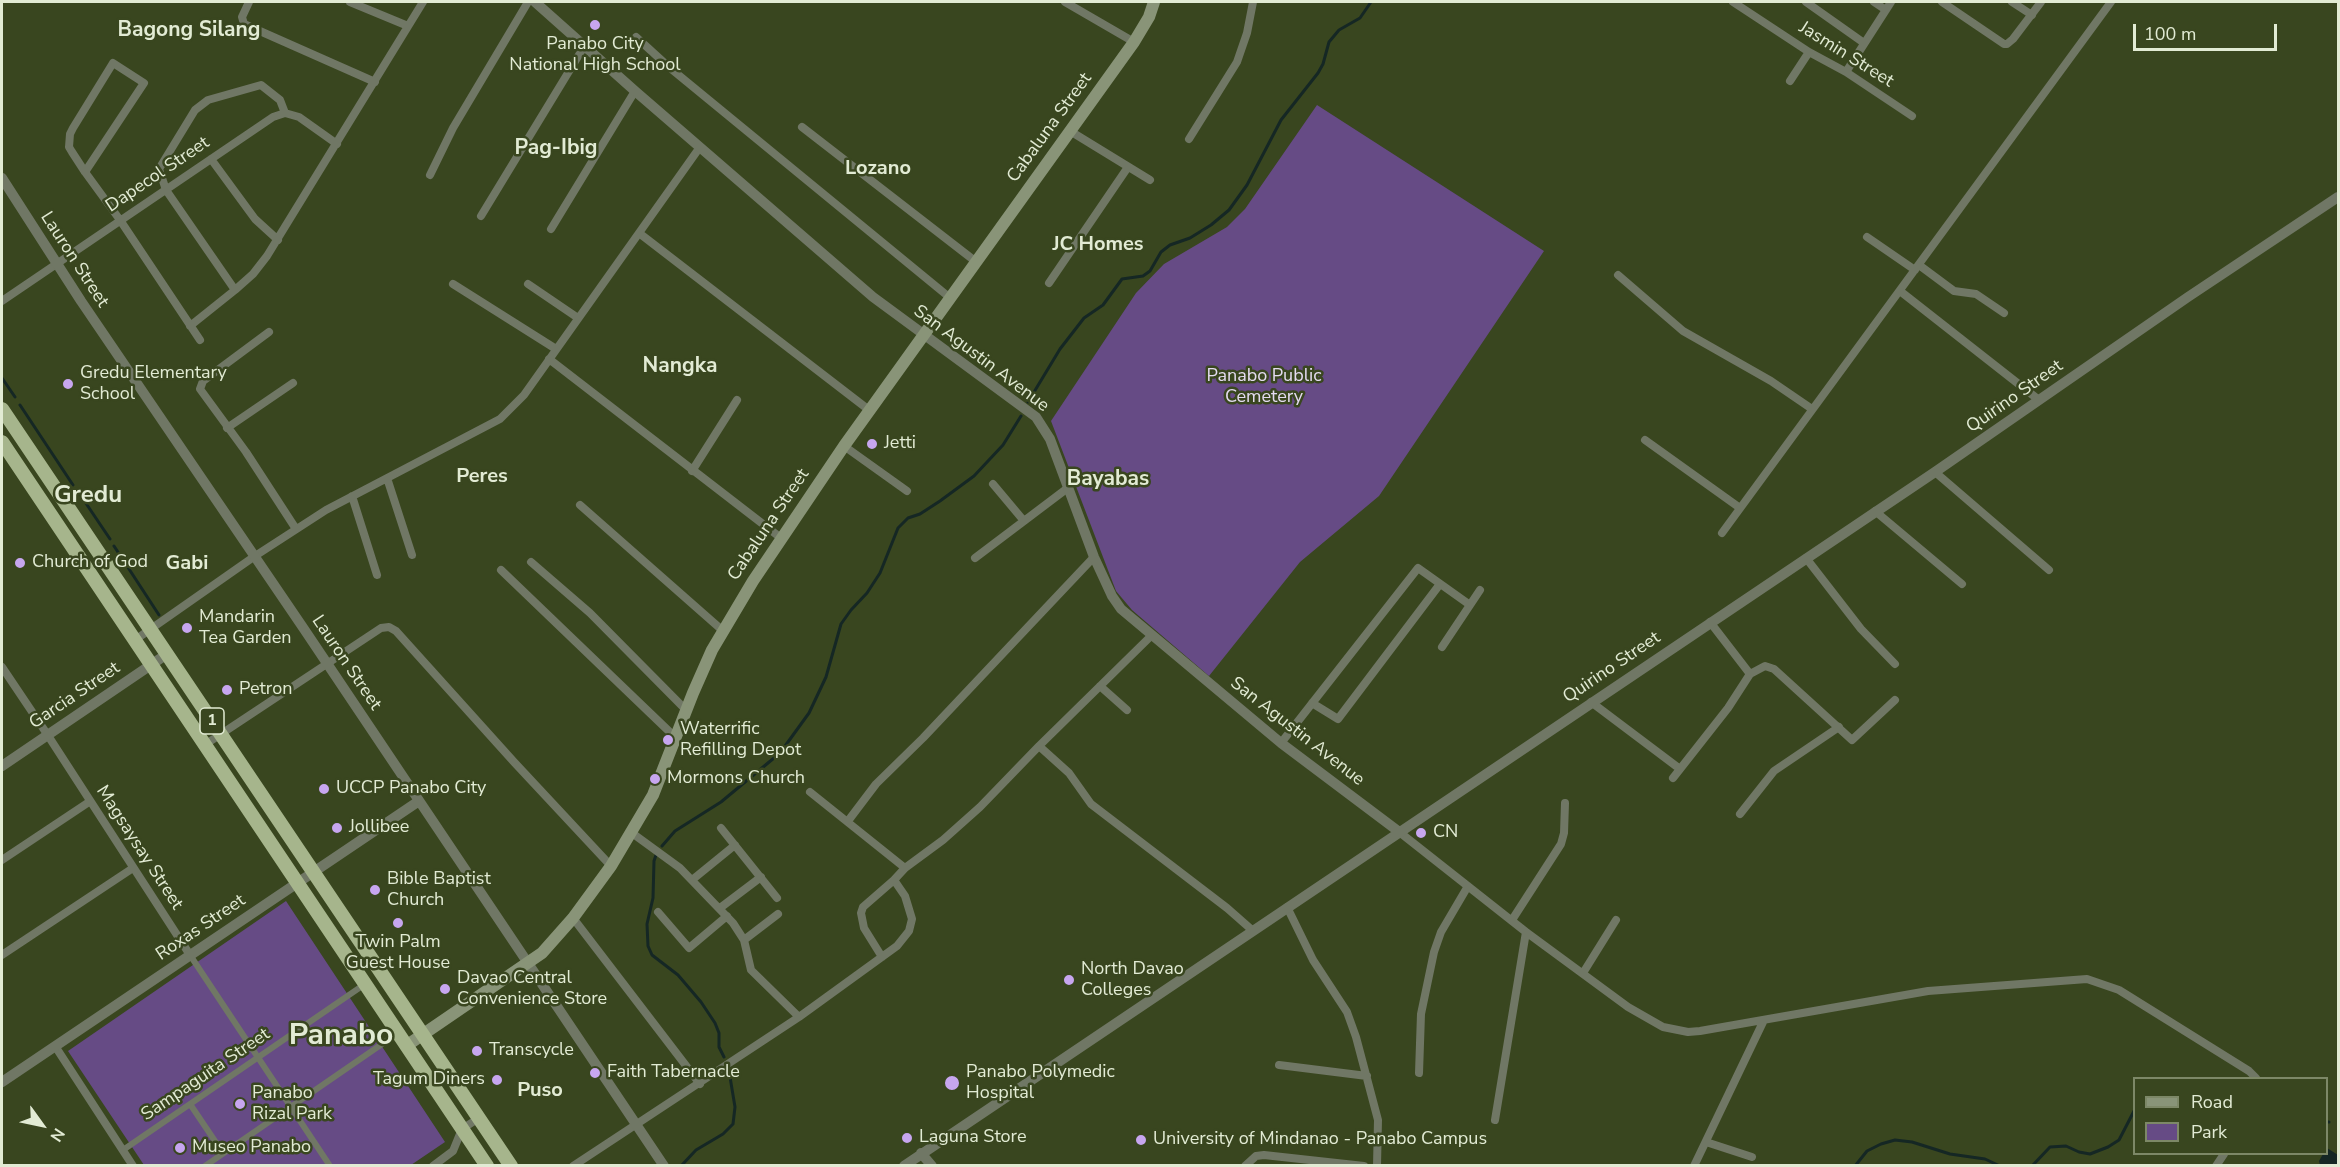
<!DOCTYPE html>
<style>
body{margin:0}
#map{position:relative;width:2340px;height:1167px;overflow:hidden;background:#39461f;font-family:"Nunito Sans",sans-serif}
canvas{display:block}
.frame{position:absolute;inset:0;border:3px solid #e2ebd4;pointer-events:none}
.legend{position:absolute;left:2133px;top:1077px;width:195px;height:78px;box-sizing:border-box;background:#39461f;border:2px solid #7d8867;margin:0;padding:8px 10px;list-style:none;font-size:18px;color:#e2ebd4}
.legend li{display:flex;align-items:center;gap:12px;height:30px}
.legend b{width:30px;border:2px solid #7d8867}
.north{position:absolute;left:12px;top:1095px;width:60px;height:60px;-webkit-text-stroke:4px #39461f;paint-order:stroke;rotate:123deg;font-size:16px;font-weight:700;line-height:24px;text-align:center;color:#e2ebd4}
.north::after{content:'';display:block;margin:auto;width:21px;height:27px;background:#e2ebd4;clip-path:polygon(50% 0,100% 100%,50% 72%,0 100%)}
.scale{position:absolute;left:2133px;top:24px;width:144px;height:27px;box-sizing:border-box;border:3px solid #e2ebd4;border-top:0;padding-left:8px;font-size:18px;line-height:21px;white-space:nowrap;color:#e2ebd4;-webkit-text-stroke:4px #39461f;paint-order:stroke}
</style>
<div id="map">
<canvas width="2340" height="1167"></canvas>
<div class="frame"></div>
<ul class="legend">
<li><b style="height:8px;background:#899478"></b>Road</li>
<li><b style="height:16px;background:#664b85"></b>Park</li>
</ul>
<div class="north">N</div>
<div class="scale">100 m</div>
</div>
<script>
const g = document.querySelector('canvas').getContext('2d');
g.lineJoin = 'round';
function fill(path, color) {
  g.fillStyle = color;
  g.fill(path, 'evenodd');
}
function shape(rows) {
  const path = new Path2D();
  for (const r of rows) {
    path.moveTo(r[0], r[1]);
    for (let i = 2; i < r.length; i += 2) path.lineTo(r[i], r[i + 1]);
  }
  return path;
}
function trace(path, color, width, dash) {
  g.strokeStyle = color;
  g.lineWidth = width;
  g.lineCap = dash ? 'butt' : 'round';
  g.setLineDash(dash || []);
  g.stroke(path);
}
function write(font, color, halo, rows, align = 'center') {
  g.font = font + ' "Nunito Sans",sans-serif';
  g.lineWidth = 5;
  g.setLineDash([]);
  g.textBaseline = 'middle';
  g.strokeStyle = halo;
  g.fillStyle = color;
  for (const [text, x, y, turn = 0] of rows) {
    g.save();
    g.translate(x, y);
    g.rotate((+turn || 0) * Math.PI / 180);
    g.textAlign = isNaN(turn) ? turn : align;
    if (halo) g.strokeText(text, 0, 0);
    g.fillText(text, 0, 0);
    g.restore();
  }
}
fill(shape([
 [1317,105,1544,251,1379,496,1300,562,1209,676,1132,610,1116,591,1051,421,1136,293,1164,264,1227,227,1245,209],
 [286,901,445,1142,411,1165,144,1165,68,1051]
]), '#664b85');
fill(shape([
 [2327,1148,2338,1155,2338,1165,2320,1165,2319,1161,2323,1154,2326,1154]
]), '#152724');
trace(shape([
 [2,378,15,397],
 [1028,402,1060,349,1084,318,1103,305,1122,279,1143,276,1150,271,1161,252,1170,245,1190,238,1211,225,1229,210,1247,185,1281,120,1318,73,1323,64,1329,42,1339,30,1360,18,1371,2],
 [20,405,73,485],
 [79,493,110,539],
 [114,546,159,615],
 [662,846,675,831,721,802,780,753,809,713,826,677,841,624,851,610,867,593,880,573,898,528,908,518,920,514,940,501,974,476,1003,445,1021,416],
 [656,855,654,861,653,898,647,924,648,946,652,955,678,975,701,1002,715,1023,719,1033,719,1047,724,1057],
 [2326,1122,2329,1122],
 [681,1166,696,1150,723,1134,733,1124,735,1107,729,1071],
 [1855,1166,1867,1151,1881,1144,1895,1140,1912,1142,1950,1154,1985,1159,2000,1166],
 [2032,1166,2050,1147,2066,1146,2079,1152,2090,1154,2108,1147,2119,1140,2134,1111]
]), '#152724', 3);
trace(shape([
 [190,955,330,1166],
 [190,1104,223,1153],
 [123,1150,365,984],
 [205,1166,398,1033]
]), '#707765', 6);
trace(shape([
 [249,2,242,17,244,24,375,82],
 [350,2,408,26],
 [1065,2,1134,42],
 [1733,2,1809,52,1846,72,1912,116],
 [1806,2,1864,43],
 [1874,2,1886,10],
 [1942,2,2004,44,2007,44,2013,39,2041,2],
 [2012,2,2032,15],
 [636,37,670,68,949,297],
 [1846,72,1891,2],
 [1790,81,1809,52],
 [802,127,975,261],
 [1070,131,1150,180],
 [1189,139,1237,62,1247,33,1253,2],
 [211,159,255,219,278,240],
 [85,172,144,83,113,63,73,128,70,134,69,147,72,152,85,172,120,220,200,340],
 [430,175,453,128,528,2],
 [481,216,585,45],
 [551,229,635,91],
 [639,233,869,410],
 [1867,237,1915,270],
 [1919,265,1954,291,1976,294,2004,313],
 [1618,275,1683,331,1771,381,1812,409],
 [1049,283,1128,167],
 [453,284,556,349],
 [528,284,578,318],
 [235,290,166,190,159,169,195,110,208,100,261,85,280,100,285,113],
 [1900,291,2039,400],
 [2,301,273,117,285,113,299,117,337,144],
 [190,326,235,290,253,274,267,256,423,2],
 [269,332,203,381,200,389,246,452,296,529],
 [549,359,781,538],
 [227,428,293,383],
 [1645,440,1740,508],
 [844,446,907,491],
 [692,471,737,400],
 [1935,472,2049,570],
 [387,478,412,555],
 [993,484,1024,521],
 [352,496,377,575],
 [580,505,722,630],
 [1875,511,1962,584],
 [1722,533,2111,2],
 [975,558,1069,487],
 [1806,558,1861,629,1895,664],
 [531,562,590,613,687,711],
 [501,570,676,738],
 [1710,622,1750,674],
 [135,640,255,556,326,510,500,419,524,395,700,147],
 [1442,647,1480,590],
 [2,667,47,734,190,955],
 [1100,686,1127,710],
 [1591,702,1680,769],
 [1312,703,1338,719,1440,584],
 [1281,743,1418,568,1470,605],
 [206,744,381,628,389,627,396,631,514,762,611,866],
 [1039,746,1069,773,1091,804,1227,908,1252,930],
 [1673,778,1728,708,1750,674,1765,666,1774,669,1852,740,1895,700],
 [810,792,905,868],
 [1740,814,1774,771,1839,727],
 [848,821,876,784,923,738,1094,557],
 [721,828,777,898],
 [1398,831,1526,932,1628,1007,1663,1027,1688,1032,1700,1031,1928,991,2087,979,2119,990,2249,1071,2256,1078],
 [632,833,680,868,733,923,744,940,751,970,799,1017],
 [2,860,89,802],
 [692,880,735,845],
 [1287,907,1313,960,1347,1012,1356,1037,1378,1120,1377,1166],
 [720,908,761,877],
 [658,912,689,948,727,916],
 [573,918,700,1084],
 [1512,920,1561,844,1564,833,1565,803],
 [744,940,778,914],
 [2,955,133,868],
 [882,957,864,928,861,913,863,907,894,880],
 [1583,973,1616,920],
 [55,1046,133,1166],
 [1279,1065,1367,1076],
 [1419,1073,1421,1014,1434,952,1441,932,1468,886],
 [1495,1120,1526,932],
 [1706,1142,1752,1157],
 [433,1166,453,1151,462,1129,479,1118],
 [573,1166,799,1017,897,946,909,931,912,919,905,896,894,880,905,868,943,840,980,807,1039,746,1151,636],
 [1245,1166,1256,1156,1264,1155,1364,1166],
 [1694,1166,1764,1020],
 [2216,1166,2224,1154]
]), '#707765', 8);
trace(shape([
 [535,2,635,91,873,297,1036,417,1050,439,1094,557,1112,596,1121,609,1281,743,1398,831],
 [2,178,81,301,304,629,664,1166],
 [2,766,167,654],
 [2,1082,419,801],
 [921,1153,932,1166],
 [904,1166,1935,472,2188,297,2338,197]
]), '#707765', 10);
trace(shape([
 [406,1046,542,953,573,918,611,866,653,795,693,693,712,650,753,581,844,446,1134,42,1149,17,1154,2]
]), '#899478', 12);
trace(shape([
 [2,409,511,1166],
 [2,442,487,1166]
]), '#a6b58c', 14);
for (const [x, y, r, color] of [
 [595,25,6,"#c7a6ef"],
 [68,384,6,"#c7a6ef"],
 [872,444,6,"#c7a6ef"],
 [20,563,6,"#c7a6ef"],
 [187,628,6,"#c7a6ef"],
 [227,690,6,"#c7a6ef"],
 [668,740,6,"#c7a6ef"],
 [655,779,6,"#c7a6ef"],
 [324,789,6,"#c7a6ef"],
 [337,828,6,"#c7a6ef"],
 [1421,833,6,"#c7a6ef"],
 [375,890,6,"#c7a6ef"],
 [398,923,6,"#c7a6ef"],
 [1069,980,6,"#c7a6ef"],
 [445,989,6,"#c7a6ef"],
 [477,1051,6,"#c7a6ef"],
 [595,1073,6,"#c7a6ef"],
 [497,1080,6,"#c7a6ef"],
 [952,1083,8,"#c7a6ef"],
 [240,1104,6,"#c7a6ef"],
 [907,1138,6,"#c7a6ef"],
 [1141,1140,6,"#c7a6ef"],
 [180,1148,6,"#c7a6ef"]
]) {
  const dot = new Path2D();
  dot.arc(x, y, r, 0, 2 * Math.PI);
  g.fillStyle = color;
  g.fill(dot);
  trace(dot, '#39461f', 2);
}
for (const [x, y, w] of [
 [212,721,24]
]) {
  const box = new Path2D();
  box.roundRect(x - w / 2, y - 13, w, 26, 4.5);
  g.fillStyle = '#39461f';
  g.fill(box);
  trace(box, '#e2ebd4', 1.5);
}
write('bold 16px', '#e2ebd4', null, [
 ["1",212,721]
]);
write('18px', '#e2ebd4', '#39461f', [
 ["Panabo City",595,45,"center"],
 ["National High School",595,66,"center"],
 ["Gredu Elementary",80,374],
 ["School",80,395],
 ["Jetti",884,444],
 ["Church of God",32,563],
 ["Mandarin",199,618],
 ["Tea Garden",199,639],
 ["Petron",239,690],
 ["Waterrific",680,730],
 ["Refilling Depot",680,751],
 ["Mormons Church",667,779],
 ["UCCP Panabo City",336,789],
 ["Jollibee",349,828],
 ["CN",1433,833],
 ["Bible Baptist",387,880],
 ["Church",387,901],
 ["Twin Palm",398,943,"center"],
 ["Guest House",398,964,"center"],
 ["North Davao",1081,970],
 ["Colleges",1081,991],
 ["Davao Central",457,979],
 ["Convenience Store",457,1000],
 ["Transcycle",489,1051],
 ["Faith Tabernacle",607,1073],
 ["Panabo Polymedic",966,1073],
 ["Hospital",966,1094],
 ["Tagum Diners",485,1080,"right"],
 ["Panabo",252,1094],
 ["Rizal Park",252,1115],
 ["Laguna Store",919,1138],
 ["University of Mindanao - Panabo Campus",1153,1140],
 ["Museo Panabo",192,1148]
], 'left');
write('18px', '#e2ebd4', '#39461f', [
 ["Jasmin Street",1846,55,32],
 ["Cabaluna Street",1050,128,-54],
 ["Dapecol Street",158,175,-34],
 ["Lauron Street",74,260,57],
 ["San Agustin Avenue",981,359,37],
 ["Quirino Street",2015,397,-35],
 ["Cabaluna Street",769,525,-56],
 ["Lauron Street",346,663,56],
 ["Quirino Street",1612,668,-34],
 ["Garcia Street",75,696,-34],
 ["San Agustin Avenue",1297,732,38],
 ["Magsaysay Street",139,848,57],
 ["Roxas Street",201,928,-34],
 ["Sampaguita Street",206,1075,-34]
]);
write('18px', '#e4dbf1', '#39461f', [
 ["Panabo Public",1264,377],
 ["Cemetery",1264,398]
]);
write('bold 20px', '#e2ebd4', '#39461f', [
 ["Lozano",878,169],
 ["JC Homes",1098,245],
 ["Peres",482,477],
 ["Gabi",187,564],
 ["Puso",540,1091]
]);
write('bold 21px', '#e2ebd4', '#39461f', [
 ["Bagong Silang",189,31],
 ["Pag-Ibig",556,149],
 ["Nangka",680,367],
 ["Bayabas",1108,480]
]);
write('bold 24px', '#e2ebd4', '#39461f', [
 ["Gredu",88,496]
]);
write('bold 30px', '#e2ebd4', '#39461f', [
 ["Panabo",341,1037]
]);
</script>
